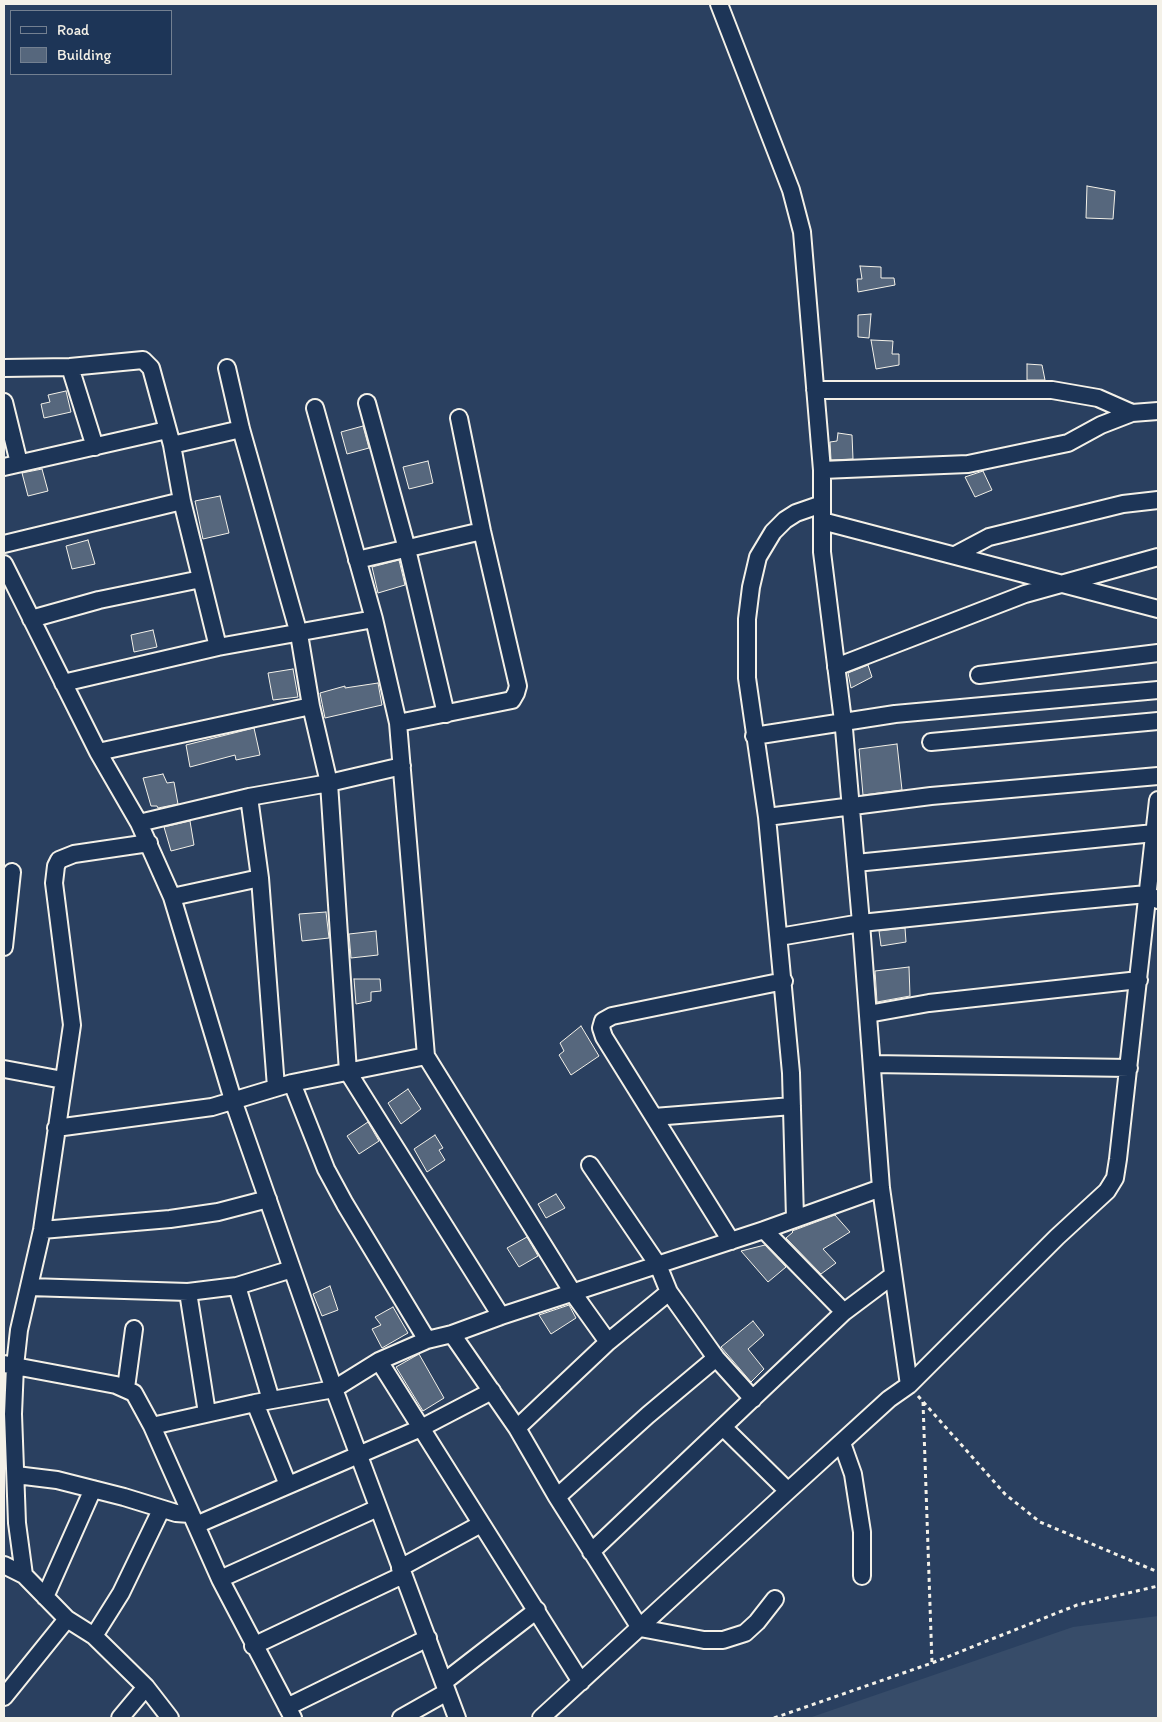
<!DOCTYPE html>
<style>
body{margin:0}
#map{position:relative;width:1162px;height:1722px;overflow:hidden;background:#2a4060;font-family:Itim,sans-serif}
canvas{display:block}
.frame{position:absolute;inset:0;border:5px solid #f4f1e8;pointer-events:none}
.legend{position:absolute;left:10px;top:10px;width:162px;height:65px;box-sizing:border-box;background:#1d3557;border:1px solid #738091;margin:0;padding:6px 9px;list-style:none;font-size:15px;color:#f4f1e8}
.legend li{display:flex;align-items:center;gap:10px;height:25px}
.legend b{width:25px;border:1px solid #738091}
</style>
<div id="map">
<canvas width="1162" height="1722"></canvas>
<div class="frame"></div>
<ul class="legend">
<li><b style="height:6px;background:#1d3557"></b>Road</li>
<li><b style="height:14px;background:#56677d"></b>Building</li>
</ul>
</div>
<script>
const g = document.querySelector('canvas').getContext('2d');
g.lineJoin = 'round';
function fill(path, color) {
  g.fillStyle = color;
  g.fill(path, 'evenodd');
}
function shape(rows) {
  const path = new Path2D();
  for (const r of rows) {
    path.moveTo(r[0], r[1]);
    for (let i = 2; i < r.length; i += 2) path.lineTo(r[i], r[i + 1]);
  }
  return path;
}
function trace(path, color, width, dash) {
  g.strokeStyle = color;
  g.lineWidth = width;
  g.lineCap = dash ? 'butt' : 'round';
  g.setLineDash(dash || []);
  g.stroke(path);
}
fill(shape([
 [1158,1616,1158,1718,809,1718,1073,1627]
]), '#374c69');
const building = shape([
 [1087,186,1115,191,1113,219,1086,218,1087,186],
 [860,266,881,267,881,278,894,278,895,285,858,292,857,279,862,279,860,266],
 [871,314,869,338,858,337,858,315,871,314],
 [871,340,893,341,892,354,899,354,899,365,876,369,871,340],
 [1027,364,1042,365,1045,380,1027,380,1027,364],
 [66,391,71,412,44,418,41,404,50,402,48,395,66,391],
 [363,426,369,448,347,454,341,432,363,426],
 [838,433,852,435,853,459,831,460,830,442,837,441,838,433],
 [428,461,433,483,409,489,403,467,428,461],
 [42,469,48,491,28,496,22,473,42,469],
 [983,471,992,490,975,497,965,477,983,471],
 [220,496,229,533,203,539,195,501,220,496],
 [88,540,95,564,72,569,66,546,88,540],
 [399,560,405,585,378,593,372,567,399,560],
 [153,630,157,647,134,652,131,635,153,630],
 [868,665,872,677,851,688,848,673,868,665],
 [293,669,298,697,273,700,268,673,293,669],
 [378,683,382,705,325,718,320,693,345,686,345,688,378,683],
 [254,728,260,755,236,760,235,755,190,767,186,745,254,728],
 [897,744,902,790,863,795,859,749,897,744],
 [163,774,167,783,174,782,178,804,158,808,157,806,151,806,143,778,163,774],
 [190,821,194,845,171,851,164,827,190,821],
 [326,912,329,938,302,941,299,914,326,912],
 [905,928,906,942,881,946,879,931,905,928],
 [376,931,378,955,351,958,349,934,376,931],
 [909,967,910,996,877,1002,875,971,909,967],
 [354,979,380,979,381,991,371,992,371,1001,356,1004,354,979],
 [581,1026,599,1056,571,1075,559,1055,564,1051,560,1043,581,1026],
 [408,1089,421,1109,401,1124,388,1103,408,1089],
 [368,1122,379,1141,359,1154,347,1136,368,1122],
 [435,1135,443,1148,439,1150,445,1160,427,1172,414,1149,435,1135],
 [556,1194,565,1208,546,1218,538,1204,556,1194],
 [835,1215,850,1232,823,1249,836,1263,821,1274,786,1238,793,1232,792,1231,835,1215],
 [527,1237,538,1256,519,1267,507,1248,527,1237],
 [765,1245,786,1267,768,1282,741,1251,765,1245],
 [330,1286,338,1310,322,1316,313,1294,330,1286],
 [569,1305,576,1318,551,1334,539,1315,569,1305],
 [393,1307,408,1333,382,1348,372,1329,381,1325,375,1317,393,1307],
 [753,1321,764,1335,748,1349,764,1369,751,1382,721,1347,753,1321],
 [419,1354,444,1398,423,1411,396,1367,419,1354]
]);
fill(building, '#56677d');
trace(building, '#f4f1e8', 1);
const street = shape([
 [719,4,791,190,802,232,822,470,822,552,844,729,861,923,881,1188,909,1385],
 [70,367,95,447],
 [4,368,70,367,143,360,151,368,172,445,182,501,218,647],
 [227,368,241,429,299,634,311,706,329,783,348,1072,501,1316],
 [815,390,1052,390,1098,398,1132,413],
 [4,402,19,463],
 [367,403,407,549,446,714],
 [315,408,374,619,398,723,426,1056,573,1293,608,1342],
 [172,445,241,429],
 [4,467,167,430],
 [822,470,968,464,1068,443,1101,425,1132,413,1158,411],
 [822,521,1158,609],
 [4,544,182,501],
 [955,555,989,537,1123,504,1158,500],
 [357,560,482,531],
 [4,564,98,752,139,823,172,897,233,1100,334,1389,457,1718],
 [31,619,99,600,201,579],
 [836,667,1025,594,1158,557],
 [979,675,1158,653],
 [63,683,218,647,374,619],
 [398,723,512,700,516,693,518,686,482,531,459,418],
 [754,736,895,714,1158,690],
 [931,742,1158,721],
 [98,752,311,706],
 [249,797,260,878,276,1087],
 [767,817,931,796,1158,776],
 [139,823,249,797,329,783,402,766],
 [856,863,1154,833],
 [172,897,260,878],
 [779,937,861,923,1052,903,1147,894,1158,900],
 [4,947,12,872],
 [868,1014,929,1003,1139,980],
 [872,1064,1129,1068],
 [4,1069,63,1080],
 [292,1083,326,1169,345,1204,427,1340],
 [654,1117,792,1106],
 [56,1128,212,1107,292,1083,426,1056],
 [590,1165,658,1265,669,1292,716,1358,753,1399],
 [795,1218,791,1073,767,817,747,678,747,619,751,587,758,557,773,532,785,520,796,513,822,504],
 [42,1230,170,1219,218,1212,268,1199],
 [764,1230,844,1312],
 [731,1241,604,1037,601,1028,603,1021,612,1016,784,981],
 [237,1286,271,1400],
 [29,1287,188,1292,237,1286,292,1269],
 [188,1292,207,1413],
 [452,1334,517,1428,557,1497,640,1628,704,1640,723,1640,745,1633,757,1622,775,1599],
 [379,1361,581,1682],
 [4,1364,116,1385,134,1393,152,1426,220,1579,293,1718],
 [126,1388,134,1329],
 [255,1403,288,1485],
 [152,1426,255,1403,334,1389,379,1361,427,1340,452,1334,501,1316,764,1230,881,1188],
 [517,1428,608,1342,669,1292],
 [724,1428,788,1491],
 [842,1443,853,1474,862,1532,862,1576],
 [16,1475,57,1480,124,1497,176,1513,190,1514],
 [557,1497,648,1415,716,1358],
 [196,1525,421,1428,492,1391],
 [591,1552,844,1312,892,1276],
 [4,1565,24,1575,67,1619,94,1636,146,1687,170,1718],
 [400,1568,481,1524],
 [24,1575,17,1523,13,1414,15,1366,19,1330,42,1230,72,1025,54,883,56,866,59,860,74,854,149,843],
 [220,1579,378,1508],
 [45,1597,93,1489],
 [94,1636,121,1593,161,1510],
 [253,1646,403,1575],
 [444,1682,537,1610],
 [4,1697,67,1619],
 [287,1707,428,1638],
 [120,1718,146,1687],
 [401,1718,447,1692],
 [541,1718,788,1491,889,1399,909,1385,1057,1237,1107,1191,1115,1178,1118,1159,1158,800]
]);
trace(street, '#f4f1e8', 20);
trace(shape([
 [918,1396,1005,1494,1040,1522,1158,1572],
 [923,1402,932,1663],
 [774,1718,932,1663,1077,1605,1158,1586]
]), '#f4f1e8', 3, [4, 4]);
trace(street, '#1d3557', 16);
</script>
